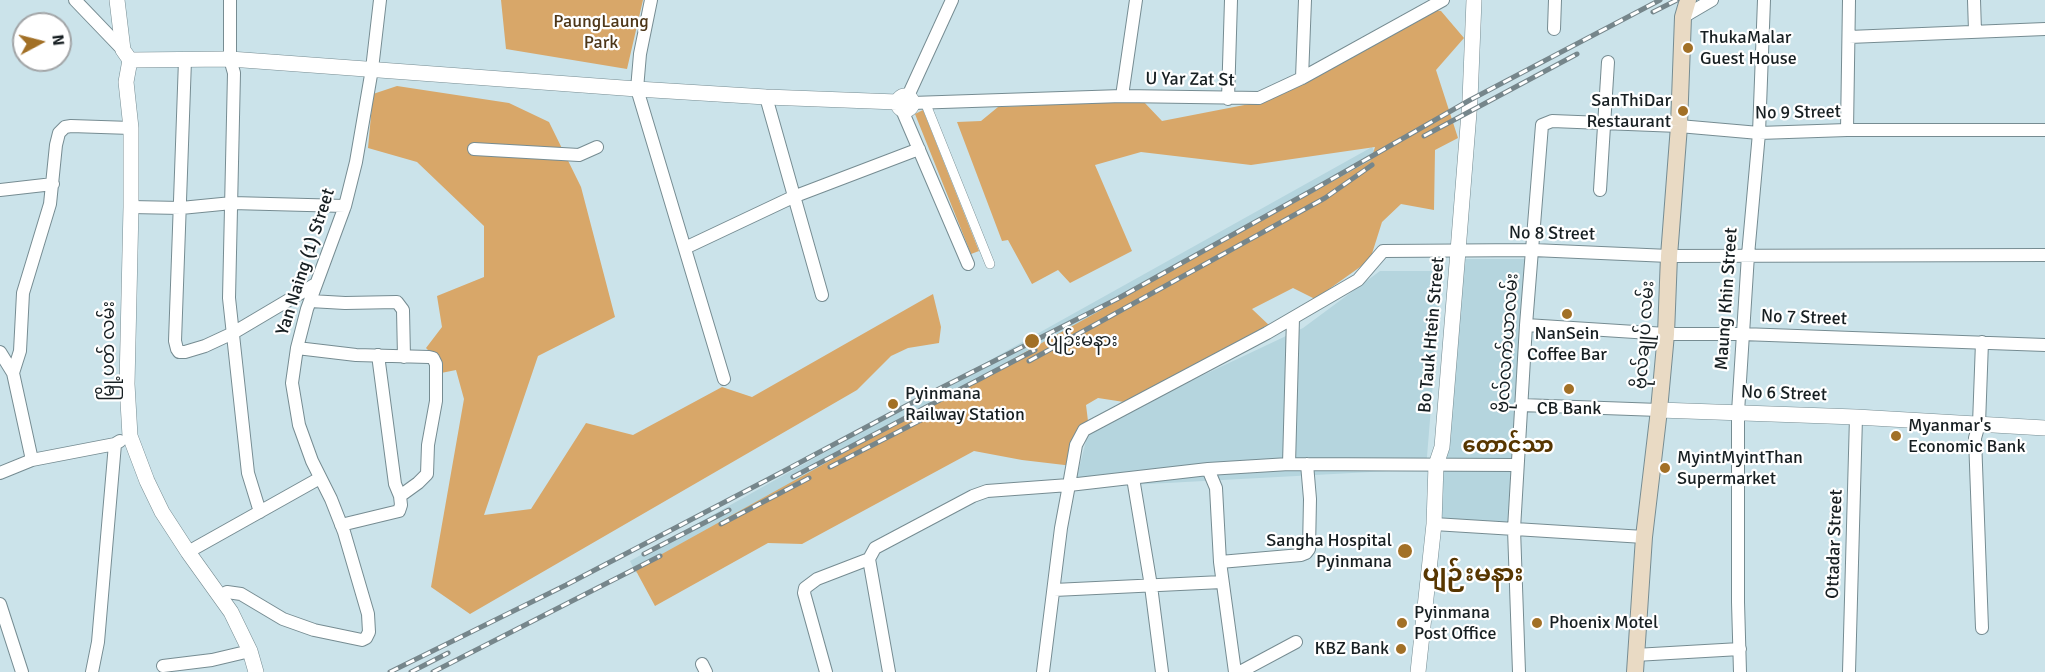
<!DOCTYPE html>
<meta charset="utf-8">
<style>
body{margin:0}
#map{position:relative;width:2045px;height:672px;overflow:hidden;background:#cbe3ea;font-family:Signika,sans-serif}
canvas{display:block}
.north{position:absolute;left:12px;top:12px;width:60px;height:60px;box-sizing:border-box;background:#fff;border:2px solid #a2a5a7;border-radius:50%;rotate:83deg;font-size:16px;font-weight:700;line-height:24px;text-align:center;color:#171f22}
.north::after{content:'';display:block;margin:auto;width:21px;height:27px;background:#a27026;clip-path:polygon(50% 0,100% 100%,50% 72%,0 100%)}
</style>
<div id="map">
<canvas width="2045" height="672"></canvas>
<div class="north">N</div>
</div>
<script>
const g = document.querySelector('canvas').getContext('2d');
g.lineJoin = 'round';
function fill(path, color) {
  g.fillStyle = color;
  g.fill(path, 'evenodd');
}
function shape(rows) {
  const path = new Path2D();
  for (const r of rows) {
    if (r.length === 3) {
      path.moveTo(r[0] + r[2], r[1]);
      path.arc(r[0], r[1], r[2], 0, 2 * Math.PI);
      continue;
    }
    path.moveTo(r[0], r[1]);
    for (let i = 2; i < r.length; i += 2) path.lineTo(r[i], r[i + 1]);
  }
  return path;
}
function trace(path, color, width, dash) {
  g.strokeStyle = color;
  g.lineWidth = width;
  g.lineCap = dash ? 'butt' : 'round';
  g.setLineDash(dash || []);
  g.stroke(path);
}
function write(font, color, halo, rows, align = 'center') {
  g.font = font + ' Signika,"Noto Sans Myanmar",sans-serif';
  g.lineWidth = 4.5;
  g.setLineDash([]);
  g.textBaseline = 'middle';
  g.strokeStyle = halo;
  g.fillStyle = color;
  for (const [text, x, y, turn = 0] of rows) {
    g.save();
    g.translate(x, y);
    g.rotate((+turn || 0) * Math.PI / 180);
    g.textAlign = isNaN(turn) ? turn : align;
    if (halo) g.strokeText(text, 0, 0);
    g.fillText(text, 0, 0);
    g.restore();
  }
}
fill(shape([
 [1372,147,1378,158,636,573,630,561],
 [1462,259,1530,259,1514,529,1434,524],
 [1380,271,1442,271,1426,469,1074,488,1089,429,1303,328]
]), '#b5d5de');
fill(shape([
 [501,0,643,0,627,69,506,49],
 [1434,10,1441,11,1464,38,1436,70,1458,138,1435,150,1434,210,1401,204,1382,222,1370,260,1315,299,1293,288,1252,309,1271,327,1124,402,1098,398,1086,405,1089,429,1073,466,1022,460,974,451,802,544,768,543,655,606,635,569,1371,160,1375,147,1251,165,1141,152,1095,165,1132,251,1070,283,1058,270,1032,284,1008,240,1002,241,957,122,981,121,998,107,1143,101,1162,121,1270,100],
 [397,86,509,103,549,122,581,187,615,317,538,356,484,515,531,509,586,423,633,435,722,387,752,397,933,294,941,327,939,343,908,348,891,356,857,390,470,614,431,587,464,399,456,370,441,373,437,359,426,348,442,327,437,296,484,277,484,226,417,162,368,148,373,94],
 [923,110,979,251,971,254,915,114]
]), '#d8a769');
const pedestrian = shape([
 [925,102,990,264]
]);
const minor = shape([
 [75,0,123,50],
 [230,0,230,59,234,73,229,298,248,473,260,512],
 [651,0,640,54,637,89,724,379],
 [1974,0,1975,31],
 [1683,17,1712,0],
 [1554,29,1555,0],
 [1849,37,2045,29],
 [185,60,175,341,177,349,179,352,185,352,205,346,233,333,314,285],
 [1302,78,1305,0],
 [908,96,952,0],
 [1122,96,1136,0],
 [766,97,822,295],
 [1228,99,1231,0],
 [912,103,1122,96,1259,98,1302,78,1443,0],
 [902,110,968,264],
 [1847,130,1849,0],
 [474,149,579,155,597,147],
 [0,190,53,184],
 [1600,190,1608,62],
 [131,207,181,208,232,203,345,206],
 [685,248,793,197,919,149],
 [310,301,345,303,397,302,403,310,404,357],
 [1526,325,1666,334,1742,334,2045,345],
 [1982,342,1979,424,1975,438,1982,628],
 [297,348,356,355,429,357,433,358,436,364,436,401,428,445,427,474,418,483,400,496,401,505,399,511,341,525],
 [0,352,13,373],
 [378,355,395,484,400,496],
 [1521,405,1659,410],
 [32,460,13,373,20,351,23,293,50,204,56,145,59,133,65,127,71,126,131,128],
 [1289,464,1293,318],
 [1208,469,1216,488,1220,562,1235,672],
 [0,473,32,460,115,444,120,441],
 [1133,478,1151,586,1162,672],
 [1434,524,1644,537],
 [188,552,320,478],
 [1220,562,1301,555,1306,553,1309,549,1310,499,1307,464],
 [1054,590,1222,582],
 [220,596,227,592,241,594,283,619,314,630,362,640,366,638,369,632,368,614,344,532,331,499,312,461,299,425,292,383,297,348,307,309,345,206,356,162,372,69,380,0],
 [0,604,22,672],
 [1635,655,1740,649],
 [702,664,706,672],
 [163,666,212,660,250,651],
 [92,672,98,642,115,444],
 [826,672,804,593,805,588,817,579,869,559],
 [889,672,869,559,875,548,973,496,987,491,1069,485,1076,445,1084,430,1267,333,1358,280,1383,251,1533,250,1669,256,2045,255],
 [1043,672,1061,528,1069,485,1208,469,1289,464,1517,465],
 [1240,672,1296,642],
 [1519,672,1514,529,1526,325,1542,125,1552,121,1679,126,1759,133,1847,130,2045,130],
 [1740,672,1738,602,1738,412,1748,255,1759,133,1764,0],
 [1849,672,1856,417]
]);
const tertiary = shape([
 [117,0,123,50,130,60,126,82,131,128,131,207,127,384,130,436,147,481,162,512,188,552,231,612,250,651,256,672],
 [130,60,230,59,637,89,766,97,897,102],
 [905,103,7],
 [1659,410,1856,417,2045,428],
 [1418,672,1434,524,1436,465,1442,447,1458,251,1470,100,1474,0]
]);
const secondary = shape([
 [1635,672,1644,537,1659,410,1666,334,1669,256,1679,126,1683,17,1688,0]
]);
trace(pedestrian, '#768c92', 10);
trace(minor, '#768c92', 14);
trace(tertiary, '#768c92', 16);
trace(secondary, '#768c92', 18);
trace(pedestrian, '#fff', 9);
trace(minor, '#fff', 12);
trace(tertiary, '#fff', 15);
trace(secondary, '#e9dac4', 16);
const rail = shape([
 [1653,12,1677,0],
 [1424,136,1577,54],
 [1029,361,1325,198,1372,165],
 [830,467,921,420],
 [793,477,1035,350],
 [721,524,809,478],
 [644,554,729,510],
 [390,672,566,585,784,471,917,400,1117,299,1311,191,1470,100,1660,0],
 [411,672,448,653],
 [433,672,660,556]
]);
trace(rail, '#76868b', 5);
trace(rail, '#fff', 3, [9]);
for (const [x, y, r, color] of [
 [1688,48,6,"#a27026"],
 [1683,111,6,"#a27026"],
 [1567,314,6,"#a27026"],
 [1032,341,8,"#a27026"],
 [1569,389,6,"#a27026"],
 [893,404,6,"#a27026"],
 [1896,436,6,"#a27026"],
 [1665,468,6,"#a27026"],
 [1405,551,8,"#a27026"],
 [1402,623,6,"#a27026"],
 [1537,623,6,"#a27026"],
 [1401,649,6,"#a27026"]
]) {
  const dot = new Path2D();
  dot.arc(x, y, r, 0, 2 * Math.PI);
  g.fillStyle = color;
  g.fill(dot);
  trace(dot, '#fff', 2);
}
write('18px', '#4d3618', '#fff', [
 ["PaungLaung",601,22],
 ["Park",601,43]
]);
write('18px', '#171f22', '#fff', [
 ["ThukaMalar",1700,38],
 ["Guest House",1700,59],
 ["SanThiDar",1671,101,"right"],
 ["Restaurant",1671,122,"right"],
 ["NanSein",1567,334,"center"],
 ["Coffee Bar",1567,355,"center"],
 ["ပျဉ်းမနား",1046,341],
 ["Pyinmana",905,394],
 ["Railway Station",905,415],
 ["CB Bank",1569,409,"center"],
 ["Myanmar's",1908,426],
 ["Economic Bank",1908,447],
 ["MyintMyintThan",1677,458],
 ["Supermarket",1677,479],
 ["Sangha Hospital",1392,541,"right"],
 ["Pyinmana",1392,562,"right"],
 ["Pyinmana",1414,613],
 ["Post Office",1414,634],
 ["Phoenix Motel",1549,623],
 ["KBZ Bank",1389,649,"right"]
], 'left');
write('18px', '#171f22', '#fff', [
 ["U Yar Zat St",1190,80,1],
 ["No 9 Street",1798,113,-1],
 ["No 8 Street",1552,234,1],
 ["Yan Naing (1) Street",306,262,-72],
 ["Maung Khin Street",1727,299,-86],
 ["No 7 Street",1804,318,2],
 ["Bo Tauk Htein Street",1432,335,-85],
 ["ဗိုလ်ချုပ် လမ်း",1645,335,-86],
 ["ဗိုလ်လက်ယာလမ်း",1508,343,-86],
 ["မြို့ပတ် လမ်း",109,351,-90],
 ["No 6 Street",1784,394,2],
 ["Ottadar Street",1835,544,-88]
]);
write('bold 21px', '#573600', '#fff', [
 ["တောင်သာ",1508,446]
]);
write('bold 24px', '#573600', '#fff', [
 ["ပျဉ်းမနား",1473,575]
]);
</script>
